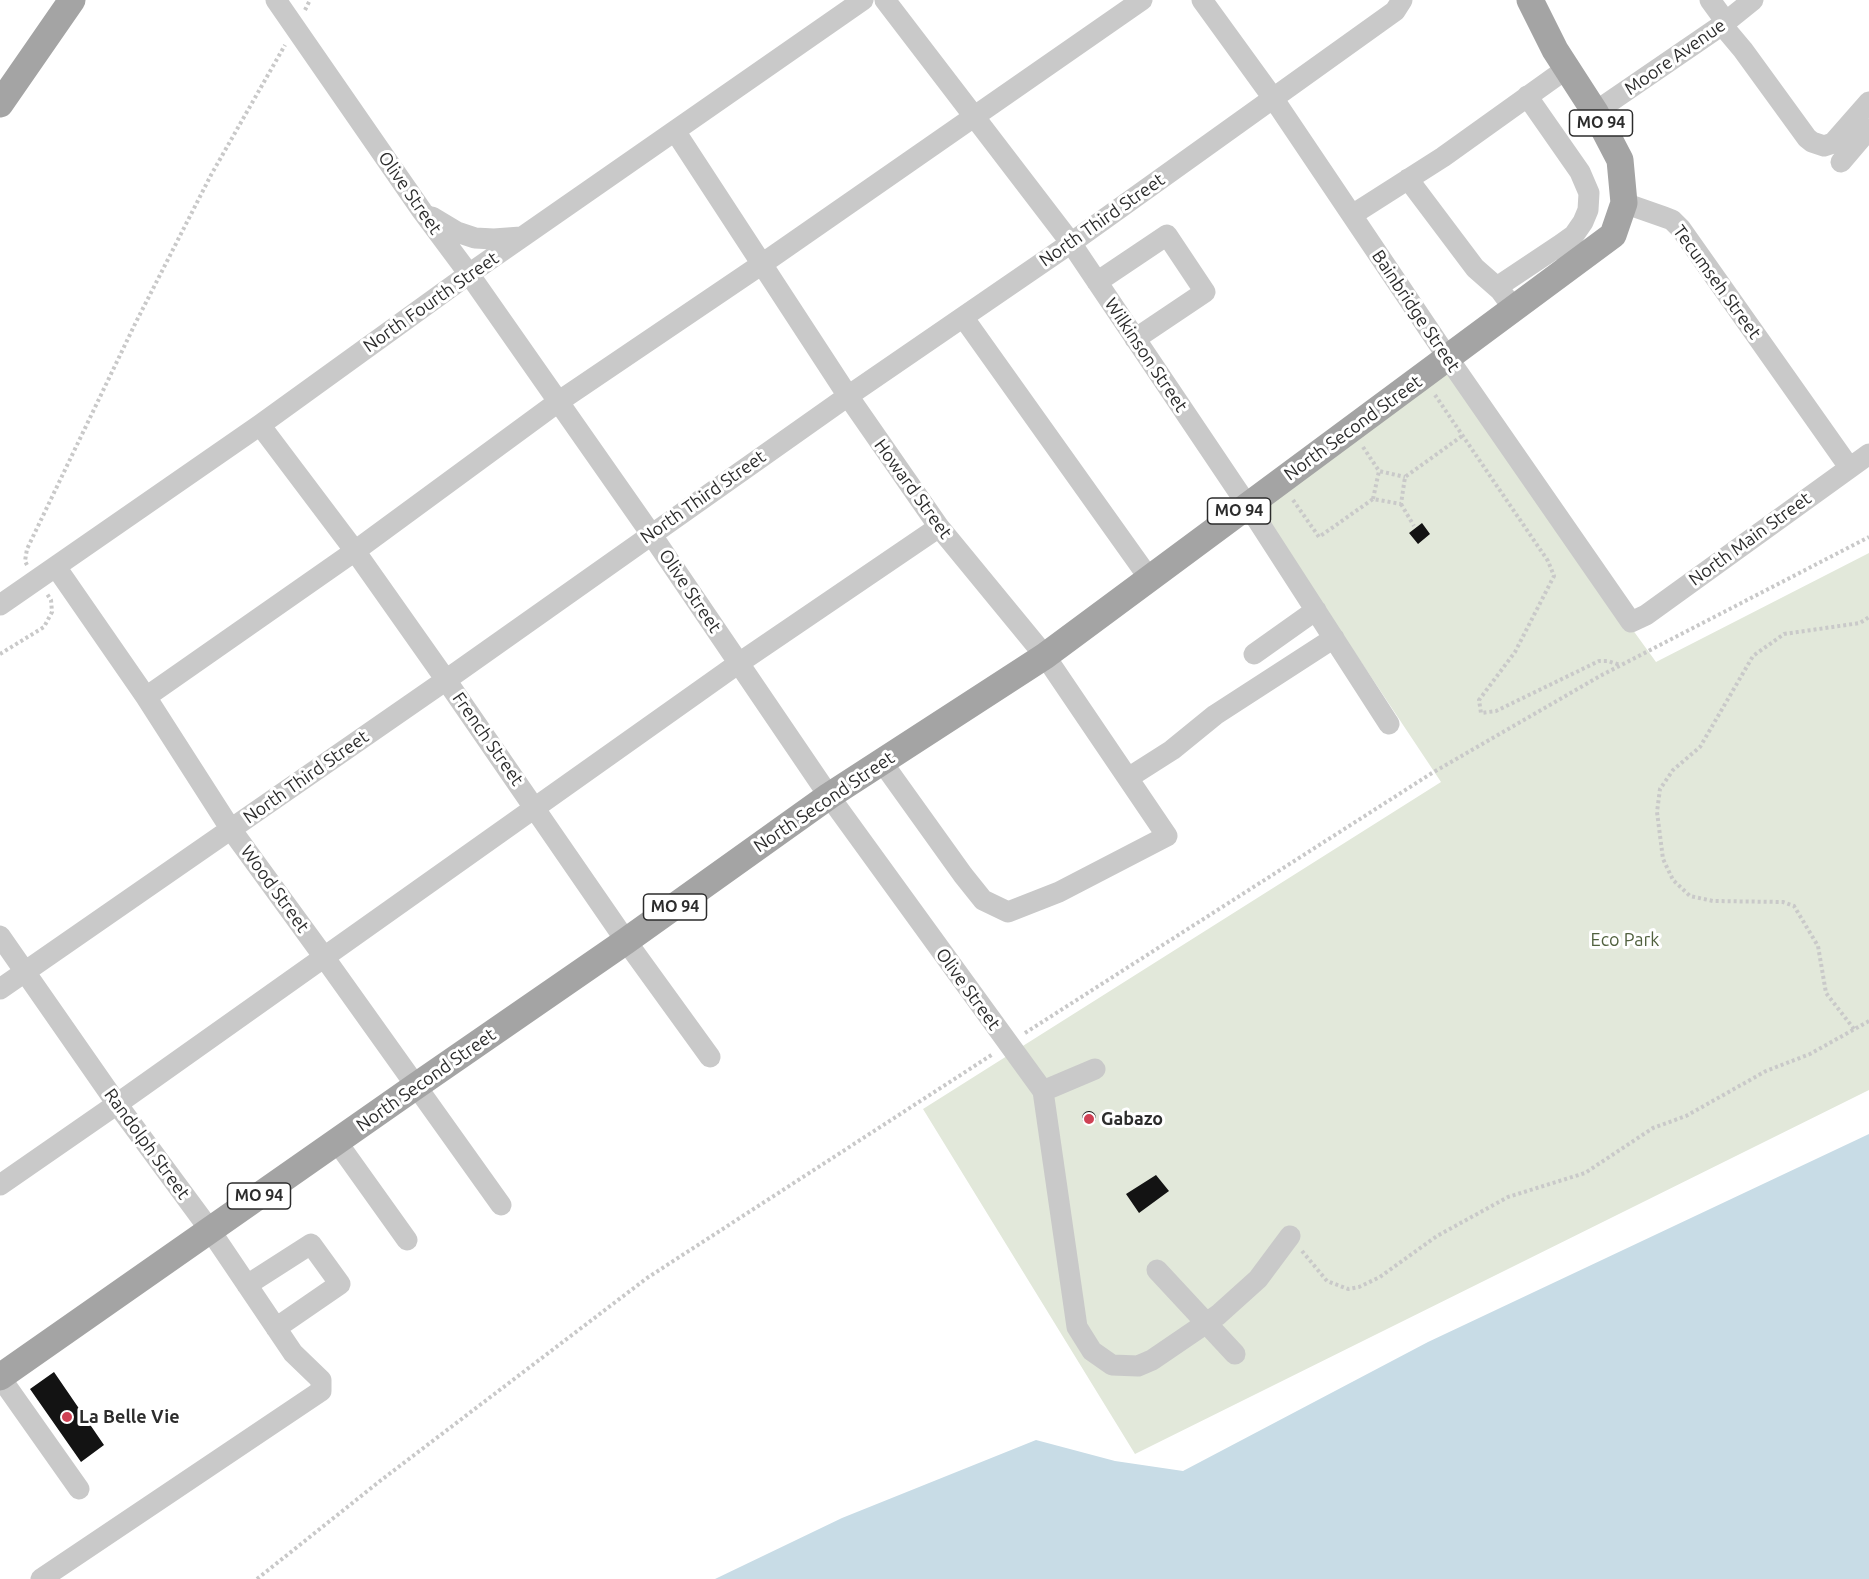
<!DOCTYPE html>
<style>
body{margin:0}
canvas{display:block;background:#fff}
</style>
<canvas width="1869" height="1579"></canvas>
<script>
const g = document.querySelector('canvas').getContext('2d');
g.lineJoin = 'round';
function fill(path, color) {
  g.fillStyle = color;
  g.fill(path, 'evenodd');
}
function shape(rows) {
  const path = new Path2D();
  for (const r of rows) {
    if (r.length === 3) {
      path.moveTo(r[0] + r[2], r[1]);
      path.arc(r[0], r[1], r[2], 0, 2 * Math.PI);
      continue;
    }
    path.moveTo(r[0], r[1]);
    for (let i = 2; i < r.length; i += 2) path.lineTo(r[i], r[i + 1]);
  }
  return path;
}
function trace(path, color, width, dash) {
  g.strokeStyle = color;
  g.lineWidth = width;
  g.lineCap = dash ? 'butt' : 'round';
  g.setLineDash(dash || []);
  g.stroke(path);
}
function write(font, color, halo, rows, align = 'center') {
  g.font = font + ' Ubuntu,sans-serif';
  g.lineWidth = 6;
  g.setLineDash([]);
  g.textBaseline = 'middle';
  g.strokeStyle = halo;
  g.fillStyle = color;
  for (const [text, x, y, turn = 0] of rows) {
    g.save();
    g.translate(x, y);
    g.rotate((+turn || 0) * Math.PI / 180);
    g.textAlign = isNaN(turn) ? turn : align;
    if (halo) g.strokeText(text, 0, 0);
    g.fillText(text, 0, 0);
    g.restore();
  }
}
fill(shape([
 [1447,373,1656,662,1869,553,1869,1090,1135,1454,923,1109,1441,782,1258,507]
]), '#e2e8da');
fill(shape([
 [1869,1134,1869,1579,715,1579,842,1518,1036,1440,1115,1461,1183,1471,1428,1342]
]), '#c8dce6');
fill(shape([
 [1422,523,1430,534,1418,544,1409,533],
 [1089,1118,7],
 [1156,1175,1169,1191,1139,1213,1126,1194],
 [54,1372,104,1445,81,1462,30,1389]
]), '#131313');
trace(shape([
 [305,10,310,0],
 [1435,395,1548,561,1554,576,1515,652,1479,700,1481,713,1496,711,1599,661,1608,661,1620,665],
 [1363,447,1379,471,1405,477],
 [1373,499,1379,471],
 [1293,500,1319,537,1373,499,1401,504,1405,477,1462,436],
 [1401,504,1414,526],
 [27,565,25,561,27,549,135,324,211,175,285,45],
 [0,654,44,627,52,612,51,600,47,594],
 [1854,1029,1826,993,1818,946,1794,906,1783,902,1713,901,1690,896,1673,880,1663,859,1657,812,1660,789,1673,770,1700,747,1753,656,1784,634,1860,623,1869,617],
 [1025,1033,1432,773,1600,676,1869,537],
 [1302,1251,1327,1281,1348,1289,1359,1287,1380,1277,1437,1236,1508,1197,1585,1173,1653,1128,1686,1116,1766,1071,1810,1054,1869,1021],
 [257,1579,380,1481,647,1278,993,1054]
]), '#c9c9c9', 4, [3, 3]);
trace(shape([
 [276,0,422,211,469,274,651,534,829,796,1043,1091,1077,1327,1092,1351,1112,1365,1138,1366,1152,1360,1218,1315,1258,1279,1290,1236],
 [885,0,1071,243,1258,521,1389,724],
 [1202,0,1273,98,1448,358,1631,622,1646,615,1869,454],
 [1710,0,1726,22],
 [1722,25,1743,50,1807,138,1812,142,1824,146,1833,143,1869,102],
 [1527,96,1580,172,1589,193,1588,210,1583,222,1574,235,1560,245],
 [1595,112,1722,25,1753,0],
 [675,131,848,396,939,527,1045,656,1167,836,1059,892,1008,912,983,900,963,875,882,762],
 [1841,162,1869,129],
 [1408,179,1475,268,1500,290,1514,309],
 [1624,203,1664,217,1672,220,1681,229,1849,467],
 [1352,215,1443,157,1566,69],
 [432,217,457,232,475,238,494,239,521,237],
 [1097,282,1167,235,1205,292,1135,339],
 [1497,287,1560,245,1568,257],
 [963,317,1149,578],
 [260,425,355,551,446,680,626,941,710,1057],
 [56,567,146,697,230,828,324,957,501,1205],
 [0,605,260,425,469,274,863,0],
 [1254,654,1316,610],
 [146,697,355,551,558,402,762,264,1142,0],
 [1128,778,1172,750,1215,715,1334,638],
 [0,936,117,1104,210,1230,293,1353,321,1380,321,1391,41,1579],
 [0,989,446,680,848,396,1071,243,1395,11,1402,0],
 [1043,1091,1095,1069],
 [337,1142,407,1240],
 [0,1185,117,1104,739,663,939,527],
 [1157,1270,1235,1354],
 [247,1285,311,1244,340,1284,276,1328],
 [0,1377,79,1489]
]), '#c9c9c9', 21);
trace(shape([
 [0,104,72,0],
 [0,1377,416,1086,626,941,829,796,1045,656,1613,235,1624,203,1620,160,1595,112,1555,50,1530,0]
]), '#a4a4a4', 27);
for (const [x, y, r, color] of [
 [1089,1119,6,"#cf4154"],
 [67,1417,6,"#cf4154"]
]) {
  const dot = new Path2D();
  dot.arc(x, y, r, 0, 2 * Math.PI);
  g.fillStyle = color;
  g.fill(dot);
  trace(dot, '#fff', 2);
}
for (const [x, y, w] of [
 [1601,123,63],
 [1239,511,63],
 [675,907,63],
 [259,1196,63]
]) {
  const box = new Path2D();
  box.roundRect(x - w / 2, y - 13, w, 26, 4.5);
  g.fillStyle = '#fff';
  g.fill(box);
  trace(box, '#2c2c2c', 1.5);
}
write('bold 16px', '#2c2c2c', null, [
 ["MO 94",1601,123],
 ["MO 94",1239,511],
 ["MO 94",675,907],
 ["MO 94",259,1196]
]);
write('18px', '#2c2c2c', '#fff', [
 ["Moore Avenue",1675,57,-35],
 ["Olive Street",410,193,55],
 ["North Third Street",1102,220,-35],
 ["Tecumseh Street",1717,282,54],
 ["North Fourth Street",431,302,-35],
 ["Bainbridge Street",1416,311,56],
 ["Wilkinson Street",1146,355,56],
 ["North Second Street",1353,428,-36],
 ["Howard Street",913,489,54],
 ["North Third Street",703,497,-35],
 ["North Main Street",1750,539,-36],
 ["Olive Street",690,591,56],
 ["French Street",488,739,55],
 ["North Third Street",306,777,-35],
 ["North Second Street",824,802,-34],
 ["Wood Street",275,889,54],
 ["Olive Street",968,989,54],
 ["North Second Street",426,1080,-35],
 ["Randolph Street",147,1144,54]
]);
write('18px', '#51613f', '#fff', [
 ["Eco Park",1625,940]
]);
write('bold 18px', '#2c2c2c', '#fff', [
 ["Gabazo",1101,1119],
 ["La Belle Vie",79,1417]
], 'left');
</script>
